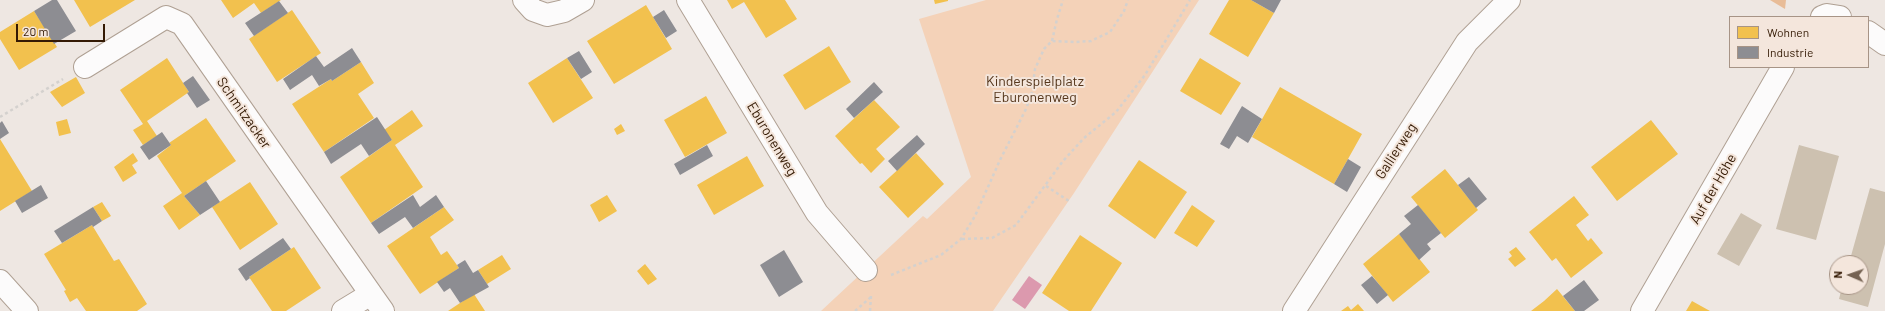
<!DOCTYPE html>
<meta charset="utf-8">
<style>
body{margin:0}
#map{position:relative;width:1885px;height:311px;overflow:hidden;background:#eee7e2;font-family:Barlow,sans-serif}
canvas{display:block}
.legend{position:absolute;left:1729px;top:16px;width:140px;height:52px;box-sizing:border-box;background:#f4e6dc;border:1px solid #a79486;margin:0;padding:5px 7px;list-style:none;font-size:12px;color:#341a04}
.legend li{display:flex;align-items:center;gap:8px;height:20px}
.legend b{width:20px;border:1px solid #a79486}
.north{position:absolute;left:1829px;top:255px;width:40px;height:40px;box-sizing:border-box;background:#f4e6dc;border:1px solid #a79486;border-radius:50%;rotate:272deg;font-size:11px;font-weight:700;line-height:16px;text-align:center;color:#341a04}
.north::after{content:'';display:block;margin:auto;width:14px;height:18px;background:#756252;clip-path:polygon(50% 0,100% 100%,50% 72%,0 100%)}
.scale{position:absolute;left:16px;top:24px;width:89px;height:18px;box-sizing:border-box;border:2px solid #341a04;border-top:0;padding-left:5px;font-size:12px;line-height:14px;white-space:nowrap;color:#341a04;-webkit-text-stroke:3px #f4e6dc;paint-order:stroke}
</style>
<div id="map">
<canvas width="1885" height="311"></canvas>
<ul class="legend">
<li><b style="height:11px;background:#f2c14e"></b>Wohnen</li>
<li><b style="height:11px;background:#8d8d92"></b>Industrie</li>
</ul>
<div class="north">N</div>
<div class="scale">20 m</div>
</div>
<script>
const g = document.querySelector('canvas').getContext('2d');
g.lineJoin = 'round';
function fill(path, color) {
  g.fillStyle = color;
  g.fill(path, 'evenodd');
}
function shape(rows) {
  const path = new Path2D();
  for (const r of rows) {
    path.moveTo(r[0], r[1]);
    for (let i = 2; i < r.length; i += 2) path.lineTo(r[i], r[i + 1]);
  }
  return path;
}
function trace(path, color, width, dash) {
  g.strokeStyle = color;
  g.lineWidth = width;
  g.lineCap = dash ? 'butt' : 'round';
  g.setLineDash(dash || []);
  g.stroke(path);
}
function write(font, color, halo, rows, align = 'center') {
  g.font = font + ' Barlow,sans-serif';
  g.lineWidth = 4;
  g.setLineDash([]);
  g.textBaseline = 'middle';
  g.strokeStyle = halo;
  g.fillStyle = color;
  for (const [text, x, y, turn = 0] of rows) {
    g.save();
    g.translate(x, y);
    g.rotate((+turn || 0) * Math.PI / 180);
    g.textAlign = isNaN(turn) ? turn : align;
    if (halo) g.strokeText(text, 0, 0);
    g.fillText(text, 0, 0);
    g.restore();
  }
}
fill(shape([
 [986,0,1199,0,1074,193,993,311,821,311,923,216,927,219,971,177,919,19]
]), '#f4d2b8');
fill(shape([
 [1770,0,1786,0,1785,9]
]), '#e8bc97');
fill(shape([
 [1029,276,1042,285,1025,309,1012,300]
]), '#dc99ae');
fill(shape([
 [74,0,135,0,90,27],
 [221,0,281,0,261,13,254,3,233,18],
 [727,0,785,0,797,19,766,38,744,2,732,9],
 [934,0,948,0,948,1,935,4],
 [1229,0,1251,0,1274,13,1248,57,1209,34],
 [646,5,672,49,614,84,587,41],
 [292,10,321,53,277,82,249,39],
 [34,11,57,47,19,70,0,39,0,32],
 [829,46,851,82,805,110,783,75],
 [167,58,189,92,147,121,157,136,143,145,133,130,143,124,120,90],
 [567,58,593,98,553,123,528,83],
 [1200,58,1241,83,1221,115,1180,91],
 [361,62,374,83,358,94,374,118,324,152,292,104,331,79,332,81],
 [76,77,85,93,62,107,50,92],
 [1280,87,1362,134,1334,184,1252,137],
 [706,96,727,133,685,157,664,120],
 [874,100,900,127,876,149,885,159,871,173,862,163,860,164,835,136],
 [412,110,423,126,395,145,423,187,371,223,340,177,392,140,384,130],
 [206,118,236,161,184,196,200,215,179,230,163,206,182,193,157,156,171,145,169,143],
 [67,119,71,133,59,136,56,122],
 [1651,120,1678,154,1617,201,1591,167],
 [621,124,625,131,617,135,614,129],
 [0,139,32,191,0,211],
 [133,153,138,161,132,165,137,173,123,182,114,167],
 [916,153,944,184,908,218,879,187],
 [747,156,764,186,714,215,697,185],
 [1139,160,1187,192,1155,239,1108,206],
 [1445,169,1478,210,1445,238,1411,197],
 [250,182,278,224,240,250,212,207],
 [607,195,617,211,599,222,590,205],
 [1574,196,1589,215,1576,225,1588,241,1591,238,1603,253,1571,278,1556,258,1552,261,1529,232],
 [102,202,111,216,102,221,93,207],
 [1192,205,1215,221,1197,247,1174,233],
 [444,207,454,220,430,237,441,255,447,251,459,268,420,294,387,246],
 [92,225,114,261,119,259,147,304,137,311,86,311,77,298,70,302,64,291,66,290,44,254],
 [1399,234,1430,272,1393,302,1363,264],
 [1080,235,1122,263,1091,311,1069,311,1042,293],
 [294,247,321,288,286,311,272,311,249,277],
 [1516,247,1526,259,1515,267,1508,259,1512,256,1509,252],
 [502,255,511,269,487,284,478,270],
 [645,264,657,279,648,285,637,271],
 [1557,289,1575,311,1531,311,1544,301],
 [474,294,485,311,448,311,460,303],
 [1692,301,1710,311,1686,311],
 [1358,304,1364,311,1341,311,1348,306,1351,310]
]), '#f2c14e');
fill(shape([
 [52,0,57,0,76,31,54,44,34,11],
 [1251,0,1281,0,1274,13],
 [279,1,288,13,254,36,245,23],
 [664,10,677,31,666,38,653,17],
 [352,48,361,62,332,81,331,79,319,86,312,75,290,90,283,79,316,56,324,67],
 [579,51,592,72,581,79,567,58],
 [193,76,210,100,197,108,187,93,189,92,183,83],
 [874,82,883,92,854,118,846,109],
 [1242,106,1262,119,1248,143,1237,136,1229,149,1220,144],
 [377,117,392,140,369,156,361,144,331,164,324,152],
 [2,121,9,133,0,139,0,123],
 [162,132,171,145,149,160,140,147],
 [917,135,925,144,897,171,888,161],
 [707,145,713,156,680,175,674,164],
 [1348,159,1361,167,1347,192,1334,184],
 [1469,177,1487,199,1476,208,1458,185],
 [206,181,220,202,200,215,184,196],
 [41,185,48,198,22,213,15,201],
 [413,195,420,207,436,195,444,207,413,228,405,217,379,234,371,223],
 [1418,205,1441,233,1427,244,1431,249,1419,260,1399,234,1411,224,1404,216],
 [93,207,102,221,93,227,92,225,62,243,54,231],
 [283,238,291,249,249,277,250,278,246,281,238,269],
 [784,250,803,282,779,297,760,265],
 [465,260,473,273,478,270,489,287,460,303,450,288,444,292,437,282,459,268,457,265],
 [1372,276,1388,295,1377,304,1361,285],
 [1584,280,1599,300,1584,311,1575,311,1563,296]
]), '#8d8d92');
fill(shape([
 [1799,145,1839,156,1816,240,1776,229],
 [1870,188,1885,192,1885,244,1868,307,1839,299,1842,287,1861,287,1861,263,1849,263],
 [1741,213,1762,225,1739,266,1717,254]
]), '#cdc1b0');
const minor = shape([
 [524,0,533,10,547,15,564,11,583,0],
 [688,0,817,213,866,270],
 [1822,17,1827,15,1840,17],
 [1868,32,1885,44],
 [85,67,166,17,182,24,371,294,343,311],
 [0,281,27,311],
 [371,294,383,311],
 [1294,311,1467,42,1509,0],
 [1642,311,1783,67]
]);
trace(minor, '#afa093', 24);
trace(shape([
 [1052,41,1057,19,1063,0],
 [0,117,63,79],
 [1046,186,1069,201],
 [962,239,992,238,1016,225,1063,161,1084,138,1116,112,1145,75,1190,0],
 [891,275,941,255,961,239,975,216,1000,160,1026,109,1032,92,1035,69,1044,49,1052,41,1076,42,1091,41,1110,32,1124,11,1128,0],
 [855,311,871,297],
 [870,311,871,296]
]), '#d4d1ce', 2.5, [3, 3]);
trace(minor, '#fcfbfb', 22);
write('14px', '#55361b', '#f4e6dc', [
 ["Kinderspielplatz",1035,81],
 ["Eburonenweg",1035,97]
]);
write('14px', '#341a04', '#f4e6dc', [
 ["Schmitzacker",244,113,55],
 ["Eburonenweg",772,139,59],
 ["Gallierweg",1396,151,-57],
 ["Auf der Höhe",1713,189,-60]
]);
</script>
